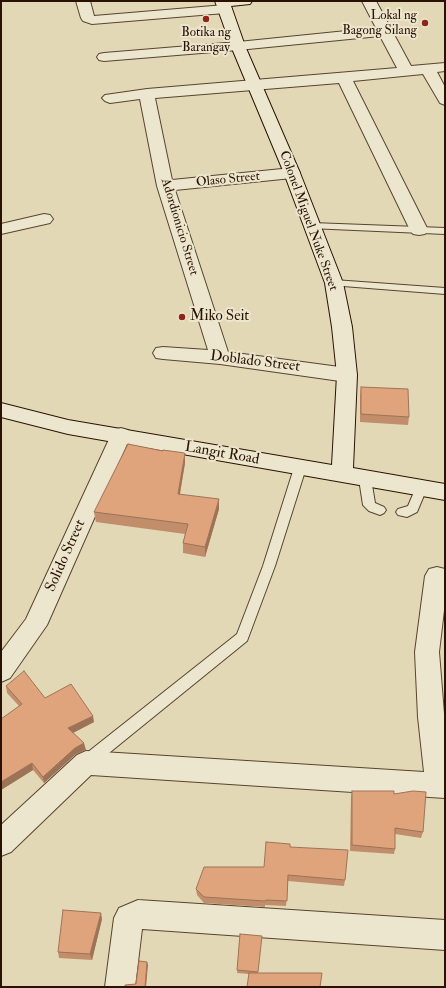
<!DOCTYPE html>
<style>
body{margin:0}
#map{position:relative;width:446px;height:988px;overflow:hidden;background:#e3d8b5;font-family:"IM FELL Double Pica",serif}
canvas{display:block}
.frame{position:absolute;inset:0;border:2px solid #291201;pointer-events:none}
</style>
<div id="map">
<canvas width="446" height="988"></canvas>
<div class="frame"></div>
</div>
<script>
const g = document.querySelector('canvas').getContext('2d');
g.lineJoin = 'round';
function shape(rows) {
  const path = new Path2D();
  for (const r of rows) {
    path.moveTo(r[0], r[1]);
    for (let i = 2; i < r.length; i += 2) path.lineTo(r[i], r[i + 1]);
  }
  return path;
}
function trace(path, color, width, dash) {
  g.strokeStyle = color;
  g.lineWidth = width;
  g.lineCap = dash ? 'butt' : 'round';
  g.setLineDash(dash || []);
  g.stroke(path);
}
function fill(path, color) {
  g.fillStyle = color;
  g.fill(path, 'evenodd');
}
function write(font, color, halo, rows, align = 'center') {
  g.font = font + ' "IM FELL Double Pica",serif';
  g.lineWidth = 4;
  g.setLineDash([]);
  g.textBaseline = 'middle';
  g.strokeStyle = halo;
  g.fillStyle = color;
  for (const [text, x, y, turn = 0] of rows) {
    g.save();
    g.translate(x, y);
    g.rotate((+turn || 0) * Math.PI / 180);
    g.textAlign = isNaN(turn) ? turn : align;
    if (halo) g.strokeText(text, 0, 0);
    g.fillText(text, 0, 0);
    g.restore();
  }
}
const lane = shape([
 [312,223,445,228,445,234,309,228,307,226,312,223],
 [334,280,445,288,445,294,330,285,329,283,330,281,334,280],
 [300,464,304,465,306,468,275,566,247,641,93,766,88,767,83,766,81,761,83,756,237,634,263,566,294,468,296,465,300,464],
 [365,475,369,476,371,479,375,503,384,507,386,510,384,513,380,515,369,511,363,505,359,479,361,476,365,475],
 [421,484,425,485,427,488,417,512,407,517,398,515,396,512,398,509,408,506,417,485,421,484]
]);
const street = shape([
 [76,1,90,1,94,16,225,5,230,6,232,9,230,12,225,13,92,24,83,21,81,18,76,1],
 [362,1,376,1,411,66,445,63,445,71,437,72,445,87,445,105,440,103,423,74,353,81,428,230,425,234,419,235,413,234,410,230,339,83,155,98,172,180,292,168,298,169,300,173,298,177,292,178,175,190,228,352,347,368,354,370,357,375,354,380,347,382,220,364,163,359,156,358,153,353,156,348,163,347,208,350,157,186,140,99,110,103,105,101,102,98,105,95,147,89,397,68,380,36,238,50,104,61,99,60,97,57,99,54,104,53,238,42,376,28,362,1],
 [44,214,50,215,53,219,50,223,1,234,1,224,44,214],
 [121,428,128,430,131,435,47,625,10,678,1,682,1,652,26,619,111,435,114,430,121,428],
 [437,567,445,569,445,602,439,652,445,726,445,798,91,775,11,852,1,856,1,825,77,755,86,751,424,772,418,717,415,652,425,576,429,569,437,567],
 [138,900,445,920,445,950,142,929,135,987,105,987,114,918,119,908,138,900]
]);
const secondary = shape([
 [215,1,252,1,250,4,231,6,245,46,300,173,343,283,352,327,357,375,353,468,445,484,445,500,68,434,1,417,1,403,68,420,332,465,337,375,332,327,325,283,284,173,231,46,215,1]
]);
trace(lane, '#58442e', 2);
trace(street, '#58442e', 2);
trace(secondary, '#291201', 2);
fill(lane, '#ede6cf');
fill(street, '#ede6cf');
fill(secondary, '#ede6cf');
fill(shape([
 [361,387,409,417,408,425,360,422,360,395],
 [185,463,180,494,219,509,205,557,183,553,183,543,185,534,96,522,94,512],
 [6,686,45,698,94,722,73,733,86,750,76,754,44,783,33,770,1,790,19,706,7,693],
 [352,791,394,794,423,832,421,838,395,834,395,849,394,854,350,851,351,797],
 [290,847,345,880,344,886,288,881,286,906,265,905,265,907,204,903,197,895,196,889,264,867],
 [102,919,92,960,59,958,58,952],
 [240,934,258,973,249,974,237,973]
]), '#c18d6b');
fill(shape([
 [185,453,185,463,178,504,178,494],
 [219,499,219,509,205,557,205,547],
 [93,716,94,722,69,735,68,728],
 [84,743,86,750,76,754,44,783,43,777,75,748],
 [32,763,33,770,1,790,1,782],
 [101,913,102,919,92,960,90,954],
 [147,962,148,965,146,987,145,987]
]), '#9d7357');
const building = shape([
 [361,387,408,389,409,417,361,414,361,387],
 [128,444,163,451,163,450,185,453,178,494,219,499,205,547,183,543,188,524,94,512,128,444],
 [24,671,45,698,71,684,93,716,68,728,84,743,75,748,43,777,32,763,1,782,1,719,22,704,6,686,24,671],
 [352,791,394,791,394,794,413,791,426,792,423,832,395,828,395,849,352,845,352,791],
 [266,842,290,844,290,847,348,850,345,880,288,875,287,901,266,900,265,901,204,897,196,889,204,867,264,867,266,842],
 [63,910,101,913,90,954,58,952,63,910],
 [240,934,262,936,258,972,237,970,240,934],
 [139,961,147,962,145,987,125,987,125,985,136,984,139,961],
 [249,973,322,973,320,987,247,987,249,973]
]);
fill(building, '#e0a47c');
trace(building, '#9d7357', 1);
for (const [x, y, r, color] of [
 [206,19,4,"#8f2418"],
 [425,23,4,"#8f2418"],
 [182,317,4,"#8f2418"]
]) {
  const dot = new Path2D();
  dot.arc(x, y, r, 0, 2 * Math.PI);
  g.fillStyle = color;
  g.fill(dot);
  trace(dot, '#ede6cf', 1.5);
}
write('13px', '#291201', '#ede6cf', [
 ["Lokal ng",417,16],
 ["Bagong Silang",417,31],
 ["Botika ng",206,33,"center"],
 ["Barangay",206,48,"center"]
], 'right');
write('13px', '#291201', '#ede6cf', [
 ["Olaso Street",228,180,-6],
 ["Colonel Miguel Nuke Street",308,221,70],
 ["Adordionicio Street",179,227,73]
]);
write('15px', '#291201', '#ede6cf', [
 ["Miko Seit",190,317]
], 'left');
write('15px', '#291201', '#ede6cf', [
 ["Doblado Street",255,362,7],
 ["Langit Road",222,454,10],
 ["Solido Street",66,556,-66]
]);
</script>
